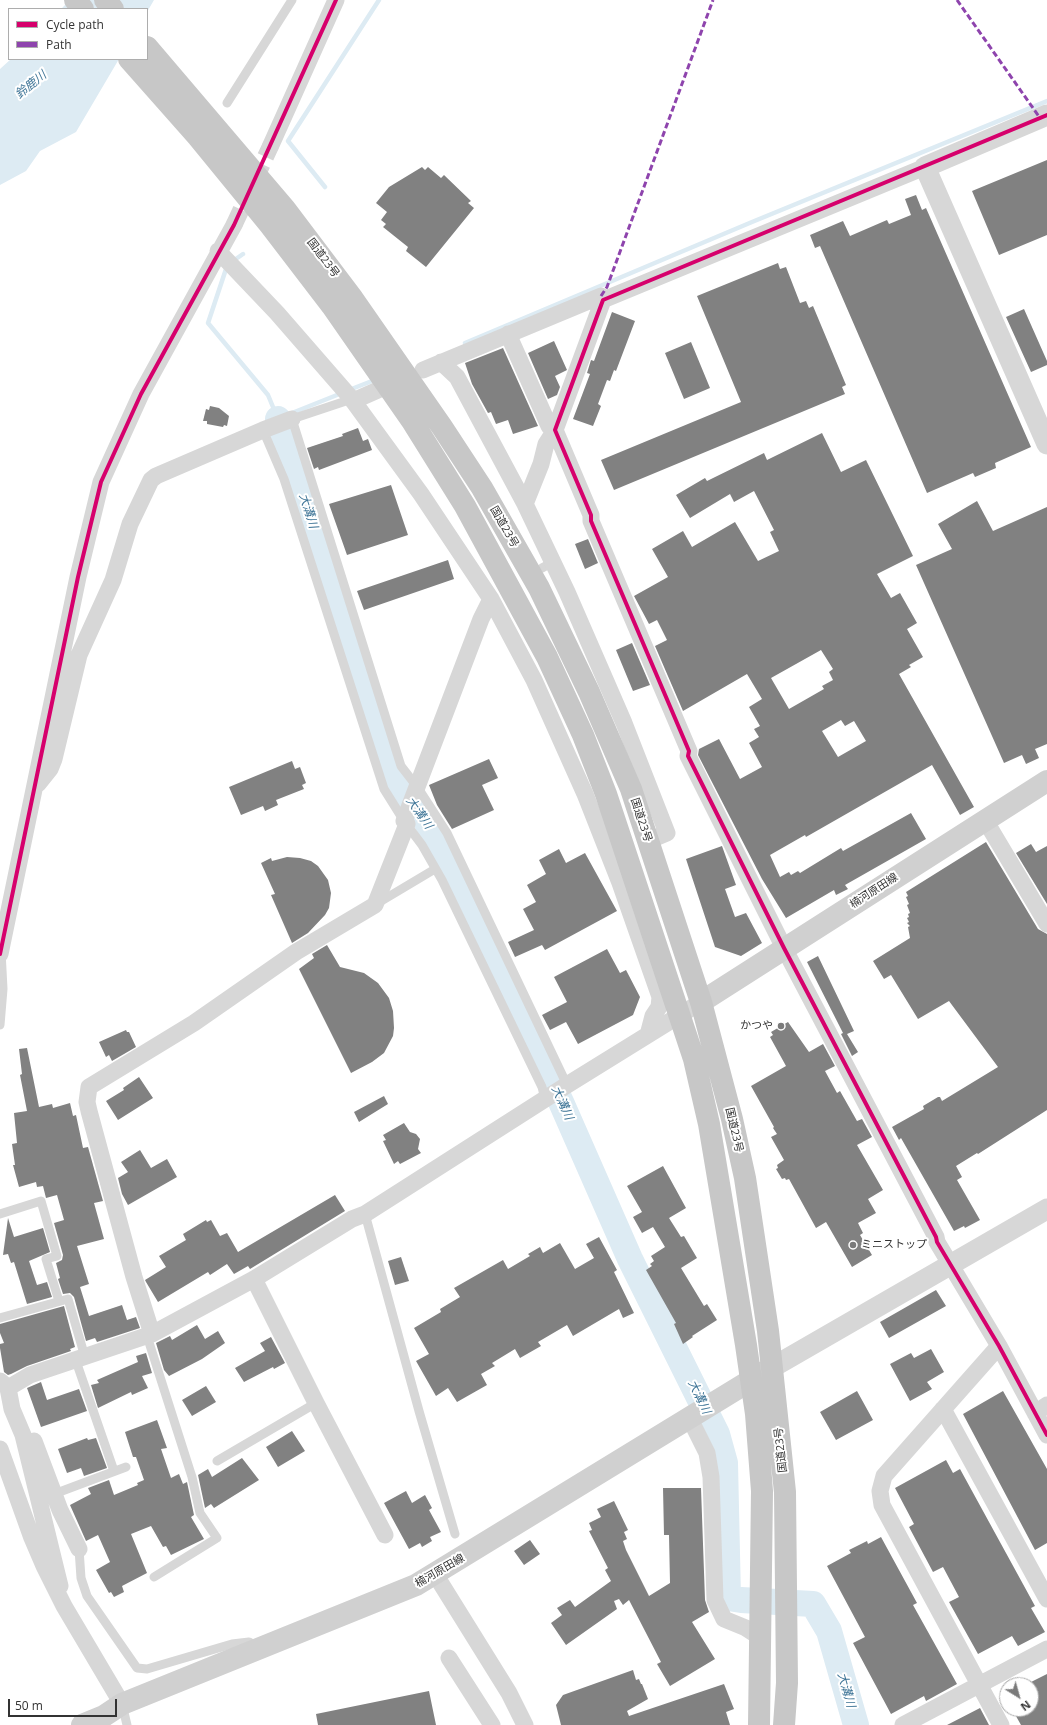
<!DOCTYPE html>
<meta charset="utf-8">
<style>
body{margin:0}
#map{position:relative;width:1047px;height:1725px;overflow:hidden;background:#fff;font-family:"Open Sans",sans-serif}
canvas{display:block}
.legend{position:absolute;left:8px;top:8px;width:140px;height:52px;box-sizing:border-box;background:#fff;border:1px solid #adadad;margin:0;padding:5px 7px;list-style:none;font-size:12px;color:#333}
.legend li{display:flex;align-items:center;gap:8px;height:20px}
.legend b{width:20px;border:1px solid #adadad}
.north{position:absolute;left:999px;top:1677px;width:40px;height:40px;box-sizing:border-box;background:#fff;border:1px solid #adadad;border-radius:50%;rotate:143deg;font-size:11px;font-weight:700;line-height:16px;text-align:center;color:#333}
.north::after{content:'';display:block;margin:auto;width:14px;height:18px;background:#7a7a7a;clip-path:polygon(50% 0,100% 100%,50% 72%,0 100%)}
.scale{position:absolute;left:8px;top:1699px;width:109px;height:18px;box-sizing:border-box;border:2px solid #333;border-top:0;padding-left:5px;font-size:12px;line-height:14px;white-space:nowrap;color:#333;-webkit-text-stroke:3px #fff;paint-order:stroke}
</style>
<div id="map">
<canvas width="1047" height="1725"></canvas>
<ul class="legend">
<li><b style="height:5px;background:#d6006c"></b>Cycle path</li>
<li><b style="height:5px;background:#8e44ad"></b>Path</li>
</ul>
<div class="north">N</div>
<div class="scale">50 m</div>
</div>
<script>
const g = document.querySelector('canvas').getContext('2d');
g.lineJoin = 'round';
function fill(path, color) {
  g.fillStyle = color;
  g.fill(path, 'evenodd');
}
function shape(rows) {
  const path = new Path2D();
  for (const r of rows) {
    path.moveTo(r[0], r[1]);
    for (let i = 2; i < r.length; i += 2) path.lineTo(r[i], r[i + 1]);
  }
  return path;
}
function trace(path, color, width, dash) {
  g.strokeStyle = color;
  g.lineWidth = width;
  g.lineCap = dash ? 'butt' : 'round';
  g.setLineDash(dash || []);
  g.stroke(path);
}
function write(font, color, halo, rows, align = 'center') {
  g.font = font + ' "Open Sans","Noto Sans JP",sans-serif';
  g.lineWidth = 4;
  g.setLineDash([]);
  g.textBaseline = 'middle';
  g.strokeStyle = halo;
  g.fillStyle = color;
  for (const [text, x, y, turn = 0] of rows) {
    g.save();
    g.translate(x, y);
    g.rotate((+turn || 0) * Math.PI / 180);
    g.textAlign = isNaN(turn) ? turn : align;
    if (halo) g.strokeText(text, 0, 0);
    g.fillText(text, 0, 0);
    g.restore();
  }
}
fill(shape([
 [70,0,154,0,147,12,147,9,61,9],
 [11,59,119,59,76,132,40,151,26,171,0,185,0,69]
]), '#ddebf3');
trace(shape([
 [325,187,288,141,379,0],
 [233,261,243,254],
 [227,266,208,323,268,395,278,419,279,418],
 [465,343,752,222,1047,101],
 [349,390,372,381],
 [292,413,342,393]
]), '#ddebf3', 4.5);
trace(shape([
 [278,419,388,762,397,783,420,811,439,843,561,1102,630,1259,717,1434,725,1463,728,1598,741,1600,813,1604,829,1631,856,1725]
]), '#ddebf3', 26);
fill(shape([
 [1047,160,1047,235,999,255,972,191],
 [422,167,425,170,428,167,441,178,444,175,471,201,468,203,474,208,426,267,406,251,408,247,383,227,386,224,381,220,387,212,376,203,389,187],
 [916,195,922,210,926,208,1031,447,995,463,996,468,975,477,973,473,927,493,820,246,815,248,810,235,843,221,850,236,887,220,889,224,911,215,905,199],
 [778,263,780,269,786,267,800,303,806,301,809,308,813,306,846,385,842,387,845,394,614,490,601,460,741,402,697,296],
 [1024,309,1047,361,1047,365,1031,372,1006,317],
 [612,312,635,321,616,371,614,370,610,381,607,380,598,404,601,406,593,426,573,419,590,374,587,373,591,360,594,361],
 [554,341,567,370,555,376,560,387,557,395,548,399,528,353],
 [691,342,710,388,684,399,665,353],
 [503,348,538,426,513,434,508,420,496,424,491,412,488,413,472,384,465,363],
 [210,406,219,408,229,416,227,426,224,425,223,427,207,424,207,421,203,421,206,409,209,410],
 [358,428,363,441,368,439,372,450,319,470,318,467,314,469,307,448,343,436,342,434],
 [822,433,841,472,866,460,913,556,877,574,891,598,900,593,917,623,907,629,923,657,909,665,911,667,899,674,974,807,960,815,932,765,806,837,805,835,770,855,780,877,789,872,791,875,798,871,800,873,841,848,843,851,911,813,926,839,845,885,848,889,836,895,834,890,786,918,762,879,698,755,699,749,719,739,740,779,762,767,749,743,759,737,754,729,760,726,749,707,762,699,747,674,683,711,655,646,667,640,657,620,649,624,634,596,668,577,652,549,683,531,692,547,735,522,758,561,779,551,770,532,774,530,754,491,734,502,730,494,690,518,676,495,705,478,707,481,764,453,767,460],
 [821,650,833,669,829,672,833,680,822,686,824,689,789,709,771,678],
 [841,720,845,726,854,721,866,741,838,757,822,731],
 [391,485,408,535,347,555,329,504],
 [977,501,993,531,1047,507,1047,744,1035,749,1039,758,1026,764,1022,755,1004,763,916,565,952,549,938,524],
 [588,539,598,563,585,569,575,544],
 [448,560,454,579,364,610,357,591],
 [632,643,650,685,633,691,616,650],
 [489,759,498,778,482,785,494,810,452,829,437,805,429,785],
 [292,761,295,769,300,767,306,783,302,785,304,789,276,800,278,805,265,811,263,806,241,815,229,787],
 [986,842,1038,929,1047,934,1047,1110,978,1154,977,1153,956,1166,962,1177,957,1180,980,1220,965,1228,964,1226,954,1231,901,1138,899,1140,892,1127,924,1109,923,1106,938,1097,940,1097,942,1101,998,1067,949,1001,918,1019,891,975,884,979,873,961,910,938,908,927,910,926,907,923,909,922,907,918,909,917,908,914,910,913,907,905,909,904,906,897,908,896,906,892],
 [1031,844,1036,852,1047,846,1047,904,1016,853],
 [722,846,736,885,725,889,735,917,746,913,762,943,741,956,715,947,686,859],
 [559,849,566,863,585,853,617,911,545,950,542,945,515,957,508,942,534,930,523,909,536,902,527,885,546,874,539,860],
 [287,857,300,858,311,861,318,866,328,880,331,893,329,908,325,915,308,933,292,943,271,895,275,894,261,863,271,858,272,861],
 [327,945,340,967,364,973,378,983,389,998,393,1011,394,1028,393,1036,384,1053,372,1062,351,1073,299,969,314,958,312,954],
 [607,949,620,973,626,970,640,997,633,1015,578,1044,566,1022,550,1030,542,1015,567,1002,554,977],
 [818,956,854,1031,847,1034,858,1052,852,1056,841,1034,843,1033,807,962],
 [788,1022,809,1052,823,1044,835,1066,825,1071,837,1093,840,1091,857,1121,862,1119,872,1137,857,1145,883,1190,868,1199,876,1213,858,1223,863,1233,860,1235,872,1255,852,1267,826,1222,816,1228,789,1179,786,1180,785,1178,782,1179,776,1169,778,1168,777,1165,784,1160,771,1137,777,1134,773,1128,774,1127,751,1086,786,1066,770,1037,773,1035,771,1032],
 [126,1030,127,1032,129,1032,136,1047,112,1061,109,1055,106,1057,99,1042],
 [27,1048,39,1107,52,1104,53,1108,70,1103,73,1116,76,1115,83,1148,88,1147,103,1201,94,1203,104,1239,77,1246,89,1284,80,1287,89,1316,122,1305,127,1320,136,1317,140,1328,97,1342,95,1338,86,1341,74,1297,70,1293,63,1294,58,1279,60,1278,56,1263,62,1260,63,1255,54,1223,64,1220,57,1195,46,1198,43,1186,37,1187,36,1182,19,1187,13,1165,15,1165,12,1144,17,1143,14,1113,27,1111,20,1075,22,1074,19,1049],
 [139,1077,153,1098,118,1120,106,1101,124,1090,123,1088],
 [384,1096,388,1104,359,1122,354,1112],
 [404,1123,410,1132,416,1134,420,1139,418,1149,421,1153,400,1164,398,1161,394,1164,383,1141,386,1140,383,1135],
 [140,1150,151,1168,167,1159,177,1177,128,1205,122,1194,118,1178,128,1172,121,1162],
 [663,1166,686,1208,669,1218,681,1237,684,1236,697,1258,681,1268,704,1306,707,1304,717,1320,692,1336,693,1337,683,1344,674,1324,676,1323,646,1270,652,1266,650,1264,654,1261,651,1256,665,1247,653,1227,642,1233,633,1217,642,1212,627,1186],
 [335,1195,345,1211,250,1269,248,1266,234,1274,227,1264,210,1275,208,1272,158,1302,146,1282,145,1280,166,1267,159,1256,186,1240,183,1234,206,1220,207,1222,211,1220,220,1236,227,1233,238,1252],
 [8,1218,14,1237,43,1228,50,1252,29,1261,37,1285,47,1282,52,1297,27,1304,14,1262,11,1263,8,1254,3,1255],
 [599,1237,617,1270,614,1272,634,1313,623,1318,619,1309,573,1336,567,1325,538,1342,541,1346,520,1358,515,1349,492,1363,495,1366,481,1374,487,1385,457,1402,448,1388,436,1396,416,1361,429,1354,414,1328,441,1312,440,1309,460,1297,454,1288,503,1260,508,1269,530,1256,528,1254,540,1247,543,1253,560,1243,575,1269,594,1258,586,1244],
 [401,1257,409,1281,395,1285,388,1261],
 [936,1290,946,1306,889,1338,880,1322],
 [64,1306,75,1347,70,1349,71,1351,27,1366,11,1374,8,1375,4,1372,0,1348,0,1344,4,1343,0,1333,0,1324],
 [197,1325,205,1339,218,1331,225,1343,202,1359,169,1376,164,1370,156,1343,170,1336,172,1340],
 [271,1337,285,1363,274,1369,273,1367,244,1382,235,1368,265,1351,260,1343],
 [931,1349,944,1372,927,1382,932,1389,910,1401,890,1364,911,1353,914,1358],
 [146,1353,152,1373,142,1376,148,1388,132,1395,131,1392,98,1408,91,1385,99,1383,97,1380,138,1362,136,1356],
 [41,1382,47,1400,79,1389,87,1411,41,1427,27,1388],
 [206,1386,216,1402,192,1416,182,1400],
 [857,1391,873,1420,836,1440,820,1412],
 [1003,1391,1047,1469,1047,1543,1035,1550,963,1414],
 [157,1420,167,1448,161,1449,171,1478,179,1474,183,1484,187,1482,194,1515,191,1517,204,1539,171,1555,166,1546,163,1547,151,1526,131,1534,147,1573,122,1586,124,1592,114,1597,111,1592,109,1593,96,1570,110,1562,98,1535,86,1541,70,1505,91,1494,88,1488,109,1480,114,1495,138,1485,137,1483,144,1480,136,1457,133,1457,125,1432],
 [292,1431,305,1451,278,1467,266,1447],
 [87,1438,88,1440,96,1438,107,1468,84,1476,81,1468,67,1473,58,1449],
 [242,1458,259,1480,214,1508,211,1504,205,1508,198,1475,208,1469,212,1477],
 [946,1460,953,1473,960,1469,1035,1606,1031,1608,1045,1632,1018,1646,1012,1636,978,1654,949,1602,959,1597,943,1567,933,1572,909,1527,914,1524,895,1488],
 [663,1488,701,1488,705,1600,709,1612,692,1622,715,1659,670,1686,657,1664,661,1662,629,1600,623,1605,619,1599,614,1601,617,1609,566,1645,551,1623,562,1615,557,1608,570,1600,575,1607,611,1581,605,1570,608,1568,589,1531,592,1530,589,1523,601,1517,597,1509,614,1501,628,1530,624,1532,627,1539,623,1541,626,1550,649,1596,670,1583,669,1535,664,1535],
 [406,1491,412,1503,425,1495,432,1508,429,1510,441,1532,430,1537,432,1541,422,1547,420,1543,409,1549,384,1503],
 [881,1537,917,1603,913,1605,957,1684,926,1701,924,1696,891,1714,853,1643,865,1637,827,1566,851,1553,849,1550,867,1541,868,1544],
 [530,1540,540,1554,524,1565,514,1551],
 [633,1670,636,1680,639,1679,641,1684,642,1684,648,1699,627,1711,629,1716,724,1684,734,1709,726,1712,730,1725,561,1725,556,1705,563,1695],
 [1047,1674,1047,1725,1021,1725,1012,1709,1031,1709,1031,1682],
 [429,1691,436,1725,318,1725,316,1714],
 [980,1708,989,1725,947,1725]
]), '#818181');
trace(shape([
 [234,225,271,145]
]), '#d6d6d6', 17, [17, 8]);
trace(shape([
 [227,103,292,0],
 [352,399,292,419,401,766,418,788,447,833,567,1085],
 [263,430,284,479,384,789,404,821,422,845,442,880,542,1087,545,1099],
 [542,568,553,562],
 [378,903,435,869],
 [0,1025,3,989,1,951],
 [0,1214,41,1201,57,1256,46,1259,59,1301],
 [365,1214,419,1411,455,1534],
 [0,1318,68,1299,85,1357],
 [147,1336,192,1477,200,1513,217,1538,154,1577],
 [76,1361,114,1471],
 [217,1461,316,1403],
 [54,1494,126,1467],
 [79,1549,81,1578,87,1596,137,1668,147,1669,232,1644,249,1642,256,1646],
 [122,1704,127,1725]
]), '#d7d7d7', 9);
trace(shape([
 [271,145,336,0],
 [925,167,603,300,555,430,591,515,591,521,689,751,688,756,784,948,936,1237,937,1242,999,1346,1047,1435],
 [218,251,277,313,351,398,421,494,491,599,534,680,585,794,620,883,660,997,659,1007,653,1016,648,1035],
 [508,334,549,426,555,430,546,444,541,464,525,504],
 [441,362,457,377,525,504,567,592,624,723,667,833,648,841],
 [423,370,601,296,603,300],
 [353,401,378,390],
 [38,784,50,769,54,759,79,655,113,580,130,524,151,480,156,476,263,430,292,419],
 [985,820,1047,924],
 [404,821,481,619,491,599],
 [0,954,78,577,101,482,141,394,234,225],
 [254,1279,316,1403,385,1535],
 [152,1334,134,1277,89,1111,87,1102,89,1087,194,1023,296,952,375,905,407,824],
 [999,1346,884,1476,880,1491,882,1505,1001,1725],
 [0,1381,8,1388,12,1409,23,1435,60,1586],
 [8,1388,30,1375,152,1334,254,1279,352,1219,365,1214,567,1085,701,1002],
 [943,1409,1047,1599],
 [1035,1413,1047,1405],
 [689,1417,707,1453,711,1477,715,1600,724,1619,746,1628,760,1637],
 [34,1441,60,1510,79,1549],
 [0,1449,32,1538,44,1566,64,1606,122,1704],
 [435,1574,509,1693,525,1725],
 [449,1658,492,1725],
 [903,1725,1047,1649]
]), '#d7d7d7', 17);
trace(shape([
 [1047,115,925,167,1047,444],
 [773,1367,1047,1209]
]), '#d7d7d7', 21);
trace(shape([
 [701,1002,1047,781],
 [82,1725,104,1716,122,1704,416,1585,766,1371]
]), '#d0d0d0', 22);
trace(shape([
 [75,0,83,9],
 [105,0,113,9],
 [147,47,285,209,353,299,442,427,482,488,539,588,589,692,631,789,701,1002,732,1119,745,1178,768,1331,785,1492,787,1683,784,1725],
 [129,59,198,137,270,225,332,306,412,421,465,506,547,657,583,735,606,794,694,1059,709,1124,746,1345,756,1414,762,1491,759,1725]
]), '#c7c7c7', 22);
trace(shape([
 [957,0,1040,118],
 [601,296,607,287,713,0]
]), '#8e44ad', 3, [6, 3]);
trace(shape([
 [1047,115,603,300,555,430,591,515,591,521,689,751,688,756,784,948,936,1237,937,1242,999,1346,1047,1435],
 [0,954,78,577,101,482,141,394,234,225,336,0]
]), '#d6006c', 4);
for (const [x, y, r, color] of [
 [781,1026,4,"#7a7a7a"],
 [853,1245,4,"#7a7a7a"]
]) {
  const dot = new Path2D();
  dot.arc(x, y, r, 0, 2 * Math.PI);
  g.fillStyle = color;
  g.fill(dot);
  trace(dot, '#fff', 1.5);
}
write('11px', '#333', '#fff', [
 ["国道23号",323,258,53],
 ["国道23号",504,527,60],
 ["国道23号",641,820,72],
 ["楠河原田線",874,891,-33],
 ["国道23号",734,1130,77],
 ["国道23号",781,1450,-96],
 ["楠河原田線",440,1571,-30]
]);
write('11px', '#333', '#fff', [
 ["かつや",773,1026],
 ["ミニストップ",861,1245,"left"]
], 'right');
write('italic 12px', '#3f7597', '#fff', [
 ["鈴鹿川",31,85,-39],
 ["大溝川",308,511,72],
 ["大溝川",419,813,55],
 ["大溝川",562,1103,66],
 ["大溝川",699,1397,64],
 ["大溝川",846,1690,74]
]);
</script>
